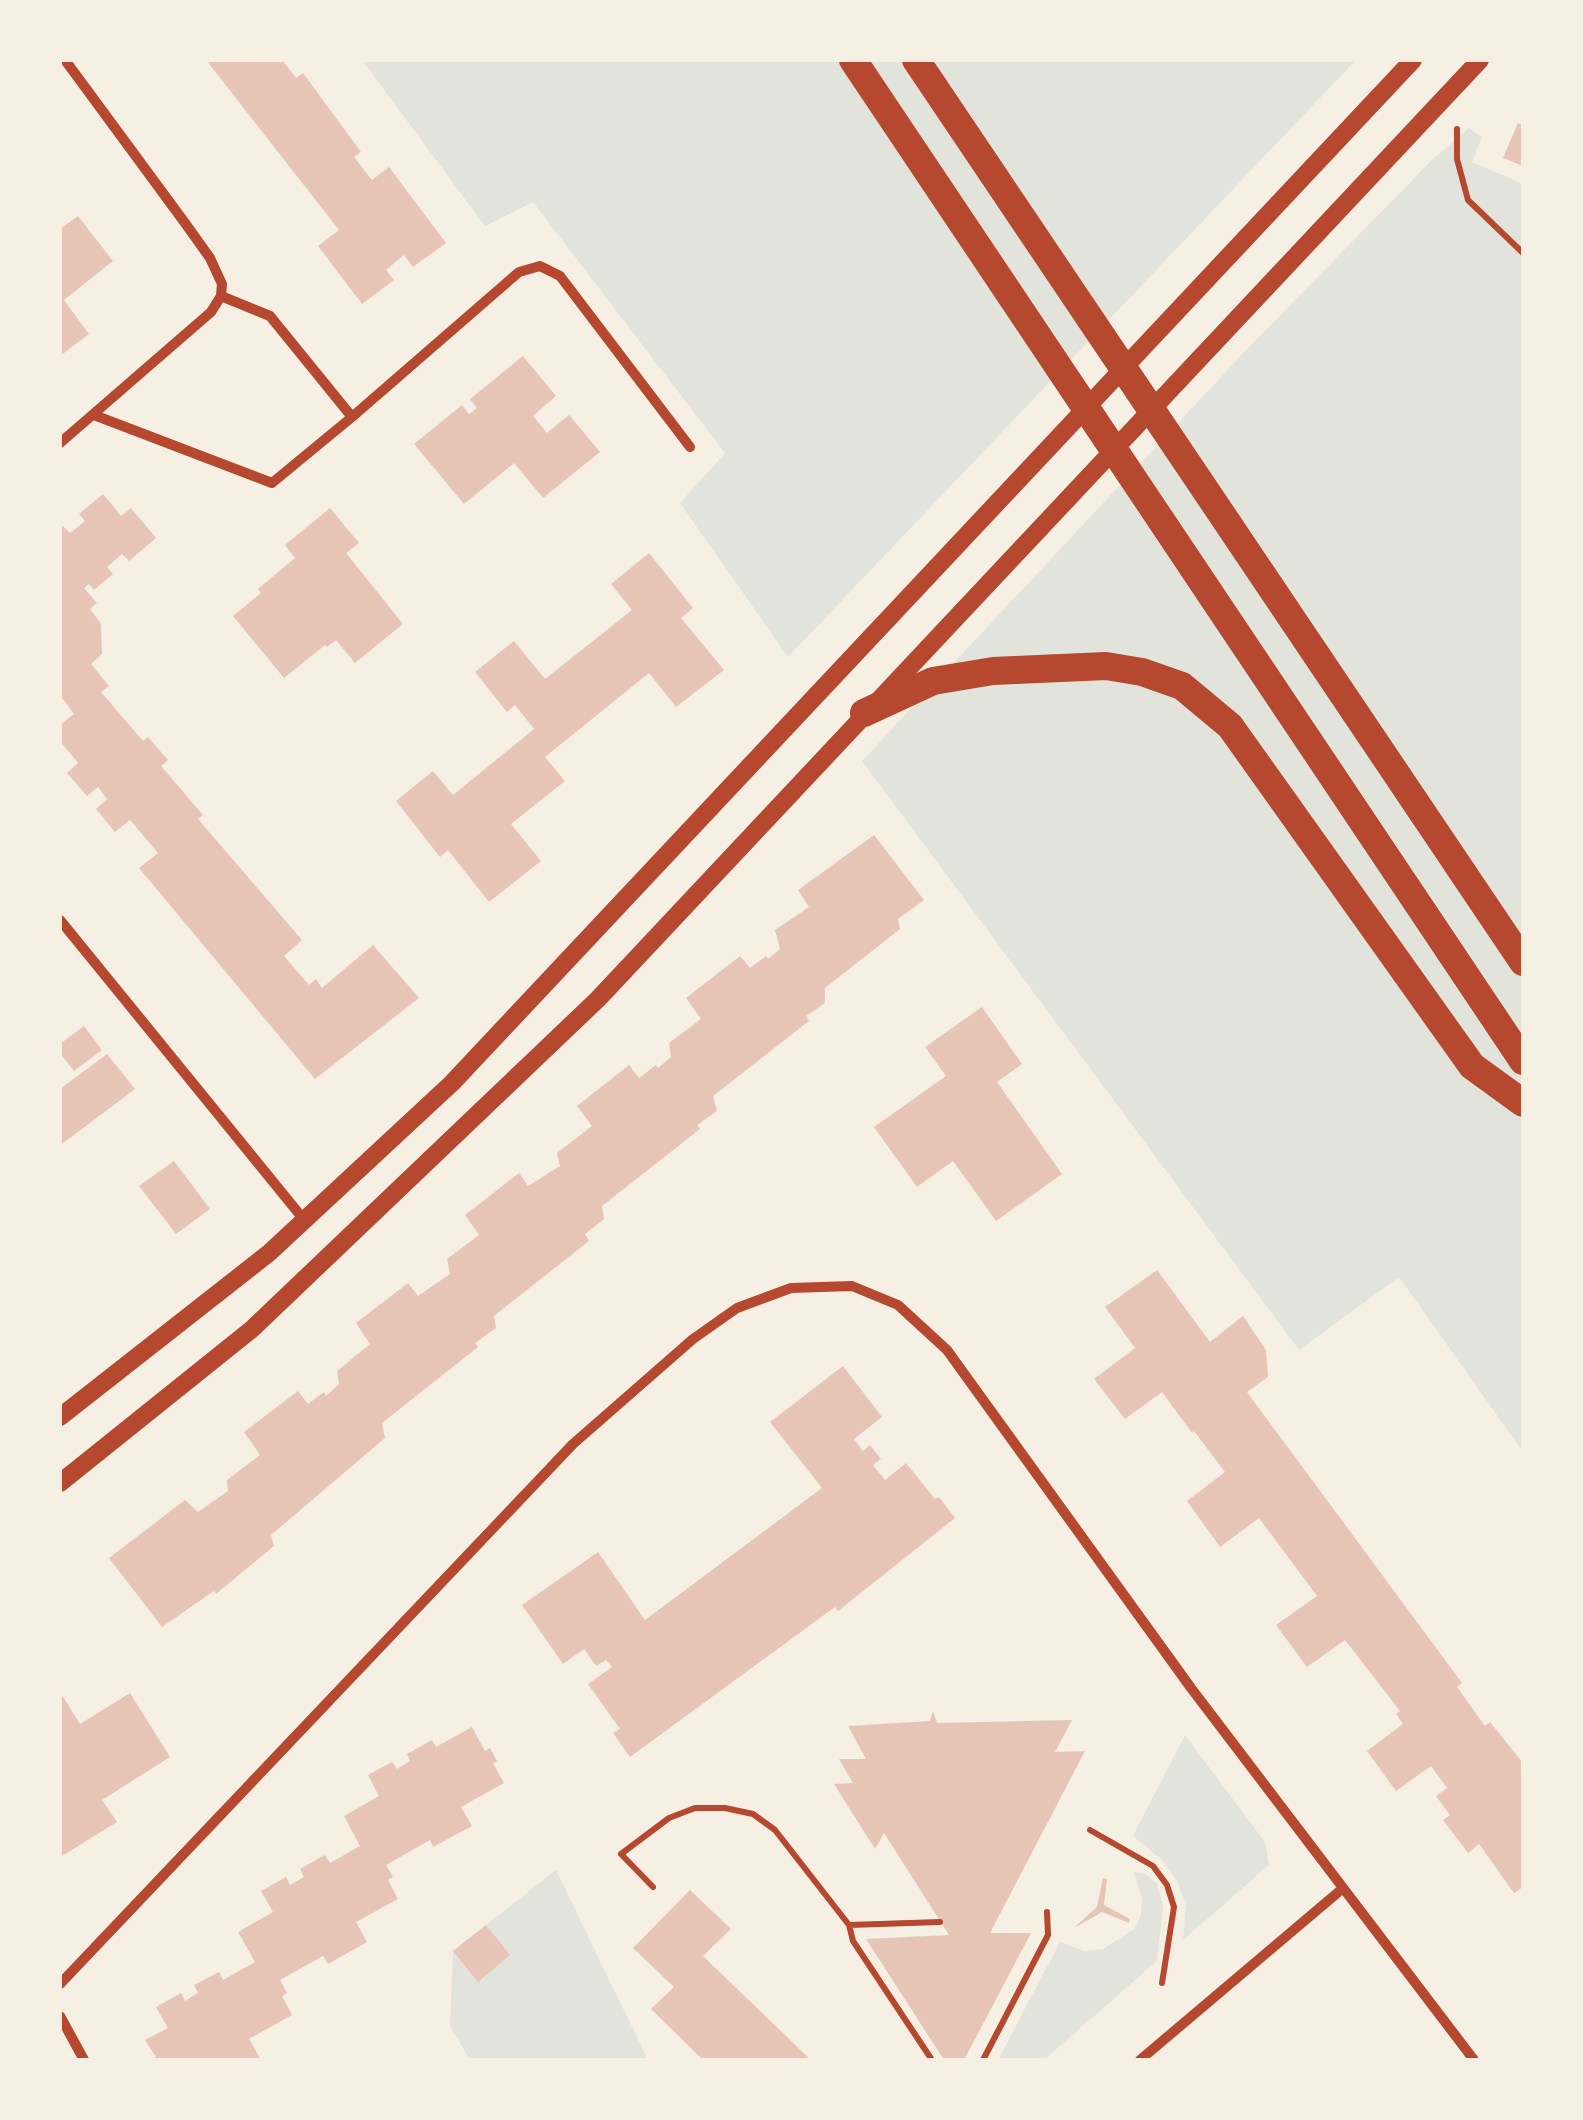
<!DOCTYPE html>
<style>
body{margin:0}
#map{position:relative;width:1583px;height:2120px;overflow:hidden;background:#f6efe4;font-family:"Open Sans",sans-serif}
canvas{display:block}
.frame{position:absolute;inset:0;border:62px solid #f6efe4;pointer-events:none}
</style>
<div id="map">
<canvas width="1583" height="2120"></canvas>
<div class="frame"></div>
</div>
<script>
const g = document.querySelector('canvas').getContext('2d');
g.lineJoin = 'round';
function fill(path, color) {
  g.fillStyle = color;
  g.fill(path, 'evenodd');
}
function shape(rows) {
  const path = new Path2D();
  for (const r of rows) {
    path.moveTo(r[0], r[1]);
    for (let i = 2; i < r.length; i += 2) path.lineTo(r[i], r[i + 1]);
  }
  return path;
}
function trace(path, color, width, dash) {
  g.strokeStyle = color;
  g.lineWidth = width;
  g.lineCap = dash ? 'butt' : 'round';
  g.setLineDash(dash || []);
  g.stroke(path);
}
fill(shape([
 [362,60,1356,60,788,657,680,503,725,453,533,202,485,226],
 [1469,128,1482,137,1472,162,1523,184,1523,1452,1399,1277,1299,1350,862,761,1250,346,1433,159],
 [1185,1735,1265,1842,1269,1865,1183,1940,1186,1906,1177,1881,1162,1860,1133,1836],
 [556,1870,648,2060,470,2060,450,2026,453,1951],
 [1134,1872,1144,1873,1157,1884,1163,1906,1157,1961,1044,2060,998,2060,1060,1942,1084,1951,1103,1949,1134,1929,1141,1915,1142,1899]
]), '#e2e4dc');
fill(shape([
 [206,60,282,60,296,78,303,73,361,152,354,157,372,180,389,167,446,243,413,267,404,255,386,270,394,280,362,304,318,246,339,230],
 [1518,123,1523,125,1523,166,1503,158],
 [78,216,113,261,64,300,89,334,60,356,60,229],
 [523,356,556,396,533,416,547,433,569,415,600,452,543,498,514,463,464,504,414,444,462,405,469,414,477,408,470,399],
 [103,494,121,516,131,508,156,538,129,561,122,554,107,567,113,574,94,590,89,584,84,588,97,603,90,609,101,624,102,654,91,664,109,686,101,692,143,741,148,737,168,760,161,766,203,815,198,819,302,940,284,956,309,985,316,979,322,988,373,945,419,998,315,1079,139,868,158,853,130,820,115,832,96,809,107,799,98,787,87,796,67,773,78,763,60,741,60,725,74,714,63,699,60,702,60,528,63,526,70,533,85,521,79,514],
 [330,508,359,543,346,553,403,624,355,663,336,640,327,647,325,645,284,678,233,616,261,593,258,589,295,558,285,545],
 [649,553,693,608,681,618,724,670,676,707,649,673,545,757,565,781,511,824,541,861,489,902,448,850,440,857,396,801,433,771,453,795,534,729,515,705,507,712,475,672,514,641,545,679,632,610,611,584],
 [874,835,924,900,898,919,900,929,825,988,825,1003,806,1016,809,1021,713,1096,717,1111,697,1125,700,1129,602,1206,604,1219,585,1234,589,1241,494,1316,496,1328,475,1343,478,1347,382,1423,385,1438,271,1535,274,1546,216,1594,214,1591,162,1627,109,1558,185,1500,198,1512,228,1491,227,1480,260,1455,244,1432,298,1391,308,1404,324,1392,326,1396,339,1384,337,1371,370,1344,356,1323,408,1283,418,1296,450,1274,447,1259,479,1235,465,1215,519,1173,528,1186,560,1166,557,1153,592,1126,577,1106,629,1065,639,1078,656,1065,658,1068,671,1057,669,1043,701,1019,686,998,740,956,750,968,766,956,768,959,780,949,775,930,809,907,798,890],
 [982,1007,1022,1064,997,1082,1062,1174,996,1221,953,1161,917,1187,874,1127,946,1076,925,1047],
 [84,1026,102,1050,74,1071,60,1053,60,1044],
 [107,1054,135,1089,62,1144,60,1089],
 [174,1161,210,1209,176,1234,139,1186],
 [1157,1270,1210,1342,1243,1316,1266,1350,1268,1377,1247,1392,1462,1683,1457,1687,1485,1726,1490,1722,1523,1763,1523,1887,1514,1893,1479,1844,1468,1853,1443,1820,1450,1815,1436,1796,1447,1788,1431,1766,1396,1791,1367,1751,1403,1724,1396,1714,1400,1711,1345,1640,1307,1667,1276,1625,1317,1596,1259,1518,1220,1547,1187,1501,1225,1472,1194,1431,1192,1433,1162,1392,1125,1419,1094,1379,1135,1348,1105,1307],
 [843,1366,882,1417,854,1439,863,1451,870,1445,881,1459,873,1465,885,1480,906,1463,935,1499,939,1497,955,1518,838,1611,835,1607,630,1757,613,1733,620,1729,588,1684,612,1667,606,1660,596,1666,584,1649,563,1664,522,1605,598,1552,645,1620,822,1488,770,1422],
 [60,1692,80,1724,130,1693,170,1757,102,1800,117,1822,62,1856],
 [933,1711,937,1723,1072,1720,1055,1752,1085,1751,990,1933,1031,1933,964,2060,944,2060,866,1939,949,1935,884,1833,875,1849,834,1784,853,1783,839,1759,866,1759,848,1726,930,1721],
 [472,1727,485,1751,490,1748,497,1761,493,1763,504,1783,461,1807,472,1826,433,1847,430,1840,386,1865,393,1877,388,1880,398,1899,356,1922,367,1942,328,1964,323,1956,280,1980,287,1993,282,1996,292,2015,249,2039,260,2058,151,2060,156,2057,145,2040,168,2028,156,2007,181,1993,185,2001,198,1993,194,1985,219,1972,223,1980,255,1962,238,1932,273,1912,261,1891,286,1877,290,1885,304,1877,300,1869,325,1855,330,1863,360,1846,344,1816,379,1796,368,1775,392,1762,397,1769,410,1761,407,1754,432,1740,436,1747],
 [1103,1878,1107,1879,1104,1905,1130,1919,1129,1923,1102,1912,1074,1928,1097,1907],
 [690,1890,731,1929,703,1956,811,2060,703,2060,651,2009,674,1987,633,1948],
 [486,1925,510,1955,478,1982,453,1951]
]), '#e6c5b7');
trace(shape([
 [1457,129,1457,159,1468,200,1523,253],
 [1090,1830,1153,1866,1167,1885,1174,1907,1162,1983],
 [653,1887,621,1854,669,1818,695,1808,725,1808,753,1814,775,1830,849,1925,853,1941,932,2060],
 [849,1925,940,1922],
 [983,2060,1048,1935,1047,1912]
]), '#b5482f', 6);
trace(shape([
 [94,415,272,483,352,417,270,316,221,296],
 [352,417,519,272,540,266,560,276,690,447],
 [60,443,211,312,221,296,222,284,210,258,185,223,65,60],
 [60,920,305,1221],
 [60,1984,573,1444,693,1339,737,1308,791,1288,852,1286,898,1305,947,1350,1191,1688,1474,2060],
 [60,2016,84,2060],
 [1140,2060,1342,1889]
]), '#b5482f', 10);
trace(shape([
 [60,1417,269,1253,452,1083,1413,60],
 [60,1483,252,1329,598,999,1480,60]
]), '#b5482f', 18);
trace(shape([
 [853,60,1523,1061],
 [916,60,1523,962],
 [864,713,933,681,993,671,1106,666,1142,672,1182,686,1230,726,1472,1066,1523,1103]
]), '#b5482f', 28);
</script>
